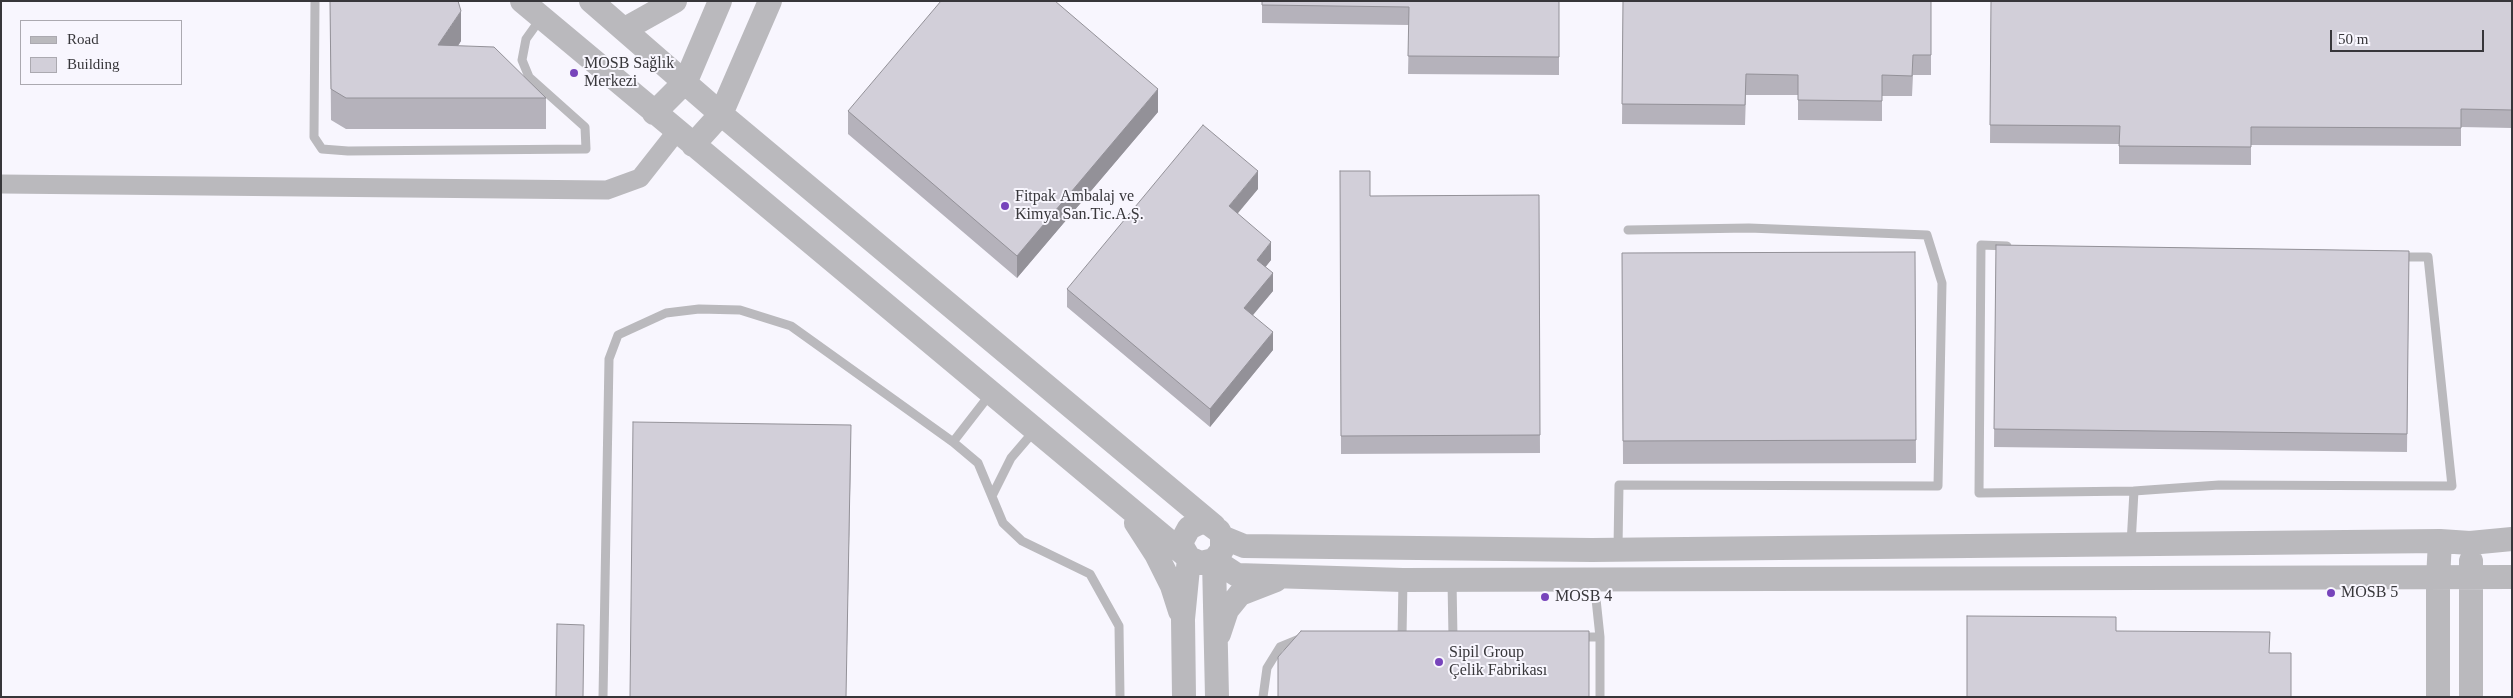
<!DOCTYPE html>
<meta charset="utf-8">
<style>
body{margin:0}
#map{position:relative;width:2513px;height:698px;overflow:hidden;background:#f8f6fe;font-family:"Times New Roman",serif}
canvas{display:block}
.frame{position:absolute;inset:0;border:2px solid #37363a;pointer-events:none}
.legend{position:absolute;left:20px;top:20px;width:162px;height:65px;box-sizing:border-box;background:#f8f6fe;border:1px solid #aba9b0;margin:0;padding:6px 9px;list-style:none;font-size:15px;color:#37363a}
.legend li{display:flex;align-items:center;gap:10px;height:25px}
.legend b{width:25px;border:1px solid #aba9b0}
.scale{position:absolute;left:2330px;top:30px;width:154px;height:22px;box-sizing:border-box;border:2px solid #37363a;border-top:0;padding-left:6px;font-size:15px;line-height:18px;white-space:nowrap;color:#37363a;-webkit-text-stroke:4px #f8f6fe;paint-order:stroke}
</style>
<div id="map">
<canvas width="2513" height="698"></canvas>
<div class="frame"></div>
<ul class="legend">
<li><b style="height:6px;background:#bab9bd"></b>Road</li>
<li><b style="height:14px;background:#d2cfd9"></b>Building</li>
</ul>
<div class="scale">50 m</div>
</div>
<script>
const g = document.querySelector('canvas').getContext('2d');
g.lineJoin = 'round';
function shape(rows) {
  const path = new Path2D();
  for (const r of rows) {
    path.moveTo(r[0], r[1]);
    for (let i = 2; i < r.length; i += 2) path.lineTo(r[i], r[i + 1]);
  }
  return path;
}
function trace(path, color, width, dash) {
  g.strokeStyle = color;
  g.lineWidth = width;
  g.lineCap = dash ? 'butt' : 'round';
  g.setLineDash(dash || []);
  g.stroke(path);
}
function fill(path, color) {
  g.fillStyle = color;
  g.fill(path, 'evenodd');
}
function write(font, color, halo, rows, align = 'center') {
  g.font = font + ' "Times New Roman",serif';
  g.lineWidth = 4;
  g.setLineDash([]);
  g.textBaseline = 'middle';
  g.strokeStyle = halo;
  g.fillStyle = color;
  for (const [text, x, y, turn = 0] of rows) {
    g.save();
    g.translate(x, y);
    g.rotate((+turn || 0) * Math.PI / 180);
    g.textAlign = isNaN(turn) ? turn : align;
    if (halo) g.strokeText(text, 0, 0);
    g.fillText(text, 0, 0);
    g.restore();
  }
}
trace(shape([
 [315,1,314,137,322,149,348,151,586,149,585,127,529,77,522,60,526,39,541,18],
 [2007,246,1981,245,1979,493,2134,491,2131,544],
 [953,442,991,393],
 [2134,491,2219,485,2452,486,2428,257,2397,257],
 [992,496,1011,458,1035,430],
 [1618,548,1619,485,1938,486,1942,283,1927,235,1749,228,1628,230],
 [1594,580,1600,637],
 [1452,581,1453,637,1459,637],
 [1402,637,1403,580],
 [1579,637,1600,637,1600,697],
 [603,697,609,359,618,335,666,313,699,309,740,310,791,326,953,442,978,463,1003,523,1022,541,1090,574,1119,626,1120,697],
 [1263,697,1267,668,1280,647,1302,638]
]), '#bab9bd', 9);
trace(shape([
 [1,184,607,190,640,178,677,131]
]), '#bab9bd', 19);
trace(shape([
 [522,1,1189,558,1201,563,1214,560,1222,550,1222,537,1219,531,1208,523,1201,522,1189,528,1183,539,1182,546,1189,558,1183,619,1184,697],
 [591,1,721,114,1214,526],
 [625,29,675,1],
 [654,113,686,81,720,1],
 [693,145,721,114,770,1],
 [1136,523,1156,554,1172,586,1180,611],
 [1222,537,1244,546,1592,550,2440,541,2470,543,2512,539],
 [1214,560,1237,575,1403,580,2512,577],
 [1214,560,1217,697],
 [1219,634,1227,610,1240,594,1276,580],
 [2438,697,2438,579,2440,541],
 [2471,697,2471,561]
]), '#bab9bd', 24);
fill(shape([
 [330,1,461,41,458,46,546,98,546,129,346,129,331,120],
 [1262,1,1559,1,1559,75,1408,74,1409,25,1262,23],
 [1623,1,1931,1,1931,75,1913,75,1912,96,1882,96,1882,121,1798,120,1798,95,1746,95,1745,125,1622,124],
 [1991,1,2512,1,2512,128,2461,127,2461,146,2251,145,2251,165,2119,164,2119,144,1990,143],
 [848,111,1158,112,1017,278,848,134],
 [1340,171,1370,196,1539,195,1540,453,1341,454],
 [1258,189,1237,213,1271,260,1265,267,1273,291,1252,315,1273,350,1210,427,1067,307,1067,289],
 [1996,245,2409,251,2407,452,1994,447],
 [1915,252,1916,463,1623,464,1622,253]
]), '#b5b2bb');
fill(shape([
 [461,11,461,41,438,76,438,45],
 [1158,89,1158,112,1017,278,1017,256],
 [1258,171,1258,189,1229,224,1229,206],
 [1271,242,1271,260,1257,278,1257,260],
 [1273,273,1273,291,1244,326,1244,308],
 [1273,332,1273,350,1210,427,1210,409],
 [851,425,851,447,846,697]
]), '#939198');
const building = shape([
 [330,1,458,1,461,11,438,45,494,47,546,98,346,98,331,89,330,1],
 [941,1,1055,1,1158,89,1017,256,848,111,941,1],
 [1262,1,1559,1,1559,57,1408,56,1409,7,1262,5,1262,1],
 [1623,1,1931,1,1931,55,1913,55,1912,76,1882,75,1882,101,1798,100,1798,75,1746,74,1745,105,1622,104,1623,1],
 [1991,1,2512,1,2512,110,2461,109,2461,128,2251,127,2251,147,2119,146,2120,126,1990,125,1991,1],
 [1203,125,1258,171,1229,206,1271,242,1257,260,1273,273,1244,308,1273,332,1210,409,1067,289,1203,125],
 [1340,171,1370,171,1370,196,1539,195,1540,435,1341,436,1340,171],
 [1996,245,2409,251,2407,434,1994,429,1996,245],
 [1915,252,1916,440,1623,441,1622,253,1915,252],
 [633,422,851,425,846,697,630,697,633,422],
 [1967,616,2116,617,2116,631,2270,632,2269,653,2291,653,2291,697,1967,697,1967,616],
 [557,624,584,625,583,697,556,697,557,624],
 [1301,631,1589,631,1589,697,1278,697,1278,657,1301,631]
]);
fill(building, '#d2cfd9');
trace(building, '#939198', 1);
for (const [x, y, r, color] of [
 [574,73,5,"#74b"],
 [1005,206,5,"#74b"],
 [2331,593,5,"#74b"],
 [1545,597,5,"#74b"],
 [1439,662,5,"#74b"]
]) {
  const dot = new Path2D();
  dot.arc(x, y, r, 0, 2 * Math.PI);
  g.fillStyle = color;
  g.fill(dot);
  trace(dot, '#f8f6fe', 2);
}
write('16px', '#37363a', '#f8f6fe', [
 ["MOSB Sağlık",584,64],
 ["Merkezi",584,82],
 ["Fitpak Ambalaj ve",1015,197],
 ["Kimya San.Tic.A.Ş.",1015,215],
 ["MOSB 5",2341,593],
 ["MOSB 4",1555,597],
 ["Sipil Group",1449,653],
 ["Çelik Fabrikası",1449,671]
], 'left');
</script>
